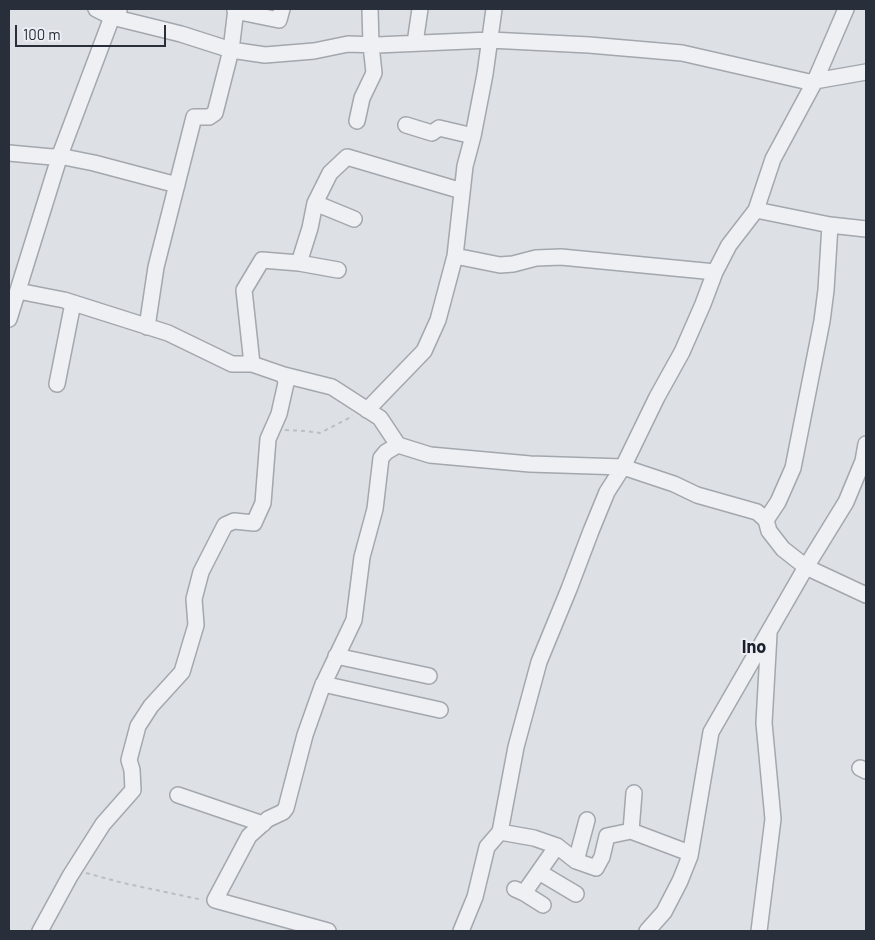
<!DOCTYPE html>
<style>
body{margin:0}
#map{position:relative;width:875px;height:940px;overflow:hidden;background:#dde0e5;font-family:Barlow,sans-serif}
canvas{display:block}
.frame{position:absolute;inset:0;border:10px solid #282e3a;pointer-events:none}
.scale{position:absolute;left:15px;top:25px;width:151px;height:22px;box-sizing:border-box;border:2px solid #282e3a;border-top:0;padding-left:6px;font-size:15px;line-height:18px;white-space:nowrap;color:#282e3a;-webkit-text-stroke:4px #eceef3;paint-order:stroke}
</style>
<div id="map">
<canvas width="875" height="940"></canvas>
<div class="frame"></div>
<div class="scale">100 m</div>
</div>
<script>
const g = document.querySelector('canvas').getContext('2d');
g.lineJoin = 'round';
function shape(rows) {
  const path = new Path2D();
  for (const r of rows) {
    path.moveTo(r[0], r[1]);
    for (let i = 2; i < r.length; i += 2) path.lineTo(r[i], r[i + 1]);
  }
  return path;
}
function trace(path, color, width, dash) {
  g.strokeStyle = color;
  g.lineWidth = width;
  g.lineCap = dash ? 'butt' : 'round';
  g.setLineDash(dash || []);
  g.stroke(path);
}
function write(font, color, halo, rows, align = 'center') {
  g.font = font + ' Barlow,sans-serif';
  g.lineWidth = 4;
  g.setLineDash([]);
  g.textBaseline = 'middle';
  g.strokeStyle = halo;
  g.fillStyle = color;
  for (const [text, x, y, turn = 0] of rows) {
    g.save();
    g.translate(x, y);
    g.rotate((+turn || 0) * Math.PI / 180);
    g.textAlign = isNaN(turn) ? turn : align;
    if (halo) g.strokeText(text, 0, 0);
    g.fillText(text, 0, 0);
    g.restore();
  }
}
const minor = shape([
 [96,9,112,17,181,34,231,50,265,55,314,51,348,44,377,45,490,40,589,45,682,53,809,82,866,72],
 [235,11,279,20,282,9],
 [415,43,420,9],
 [357,121,362,98,374,73,371,45,370,9],
 [406,125,432,133,439,128,473,136],
 [9,153,52,157,59,156,94,163,177,185],
 [315,203,354,219],
 [756,210,830,225,866,229],
 [455,256,500,265,513,264,536,258,561,257,715,272],
 [299,263,338,270],
 [18,291,64,300,168,333,232,364,252,364,284,375,332,387,380,418,398,445,430,455,530,464,623,467,674,484,697,495,757,512,766,520,769,531,783,549,806,567,866,595],
 [9,319,60,155,112,17,119,11],
 [147,327,156,267,194,117,209,117,215,113,231,50,236,9],
 [252,364,244,290,262,260,299,263,310,228,315,203,330,173,347,157,462,191],
 [57,384,73,303],
 [367,410,424,351,438,320,455,256,465,166,473,136,485,74,494,9],
 [766,520,778,502,793,468,822,321,826,290,830,225],
 [336,656,429,676],
 [323,684,440,710],
 [860,768,866,771],
 [178,795,263,824],
 [631,831,634,793],
 [500,832,534,838,557,846,576,861,596,868,602,857,607,836,631,831,684,851,690,856],
 [576,861,587,820],
 [539,872,576,894],
 [515,889,524,893,557,846],
 [524,893,543,905],
 [40,931,70,876,103,824,133,790,132,770,129,760,138,726,151,706,182,672,196,625,194,599,201,572,225,525,234,521,254,523,263,503,268,439,279,414,286,383,284,375],
 [328,931,215,900,249,836,268,819,283,812,286,808,305,735,322,687,354,620,362,557,375,509,381,458,386,452,398,445],
 [461,931,475,897,487,847,500,832,516,747,539,662,569,589,591,531,607,492,623,467,657,397,682,352,703,304,715,272,729,245,756,210,773,159,815,81,846,9],
 [647,931,664,912,680,881,690,856,711,732,806,567,846,502,863,461,866,444],
 [759,931,773,819,764,723,769,634]
]);
trace(minor, '#a3a7ae', 18);
trace(shape([
 [285,430,305,431,320,433,353,416],
 [86,873,123,883,203,900]
]), '#bbbec4', 2, [4, 4]);
trace(minor, '#eff0f4', 15);
write('bold 18px', '#1a1f2b', '#eceef3', [
 ["Ino",754,647]
]);
</script>
